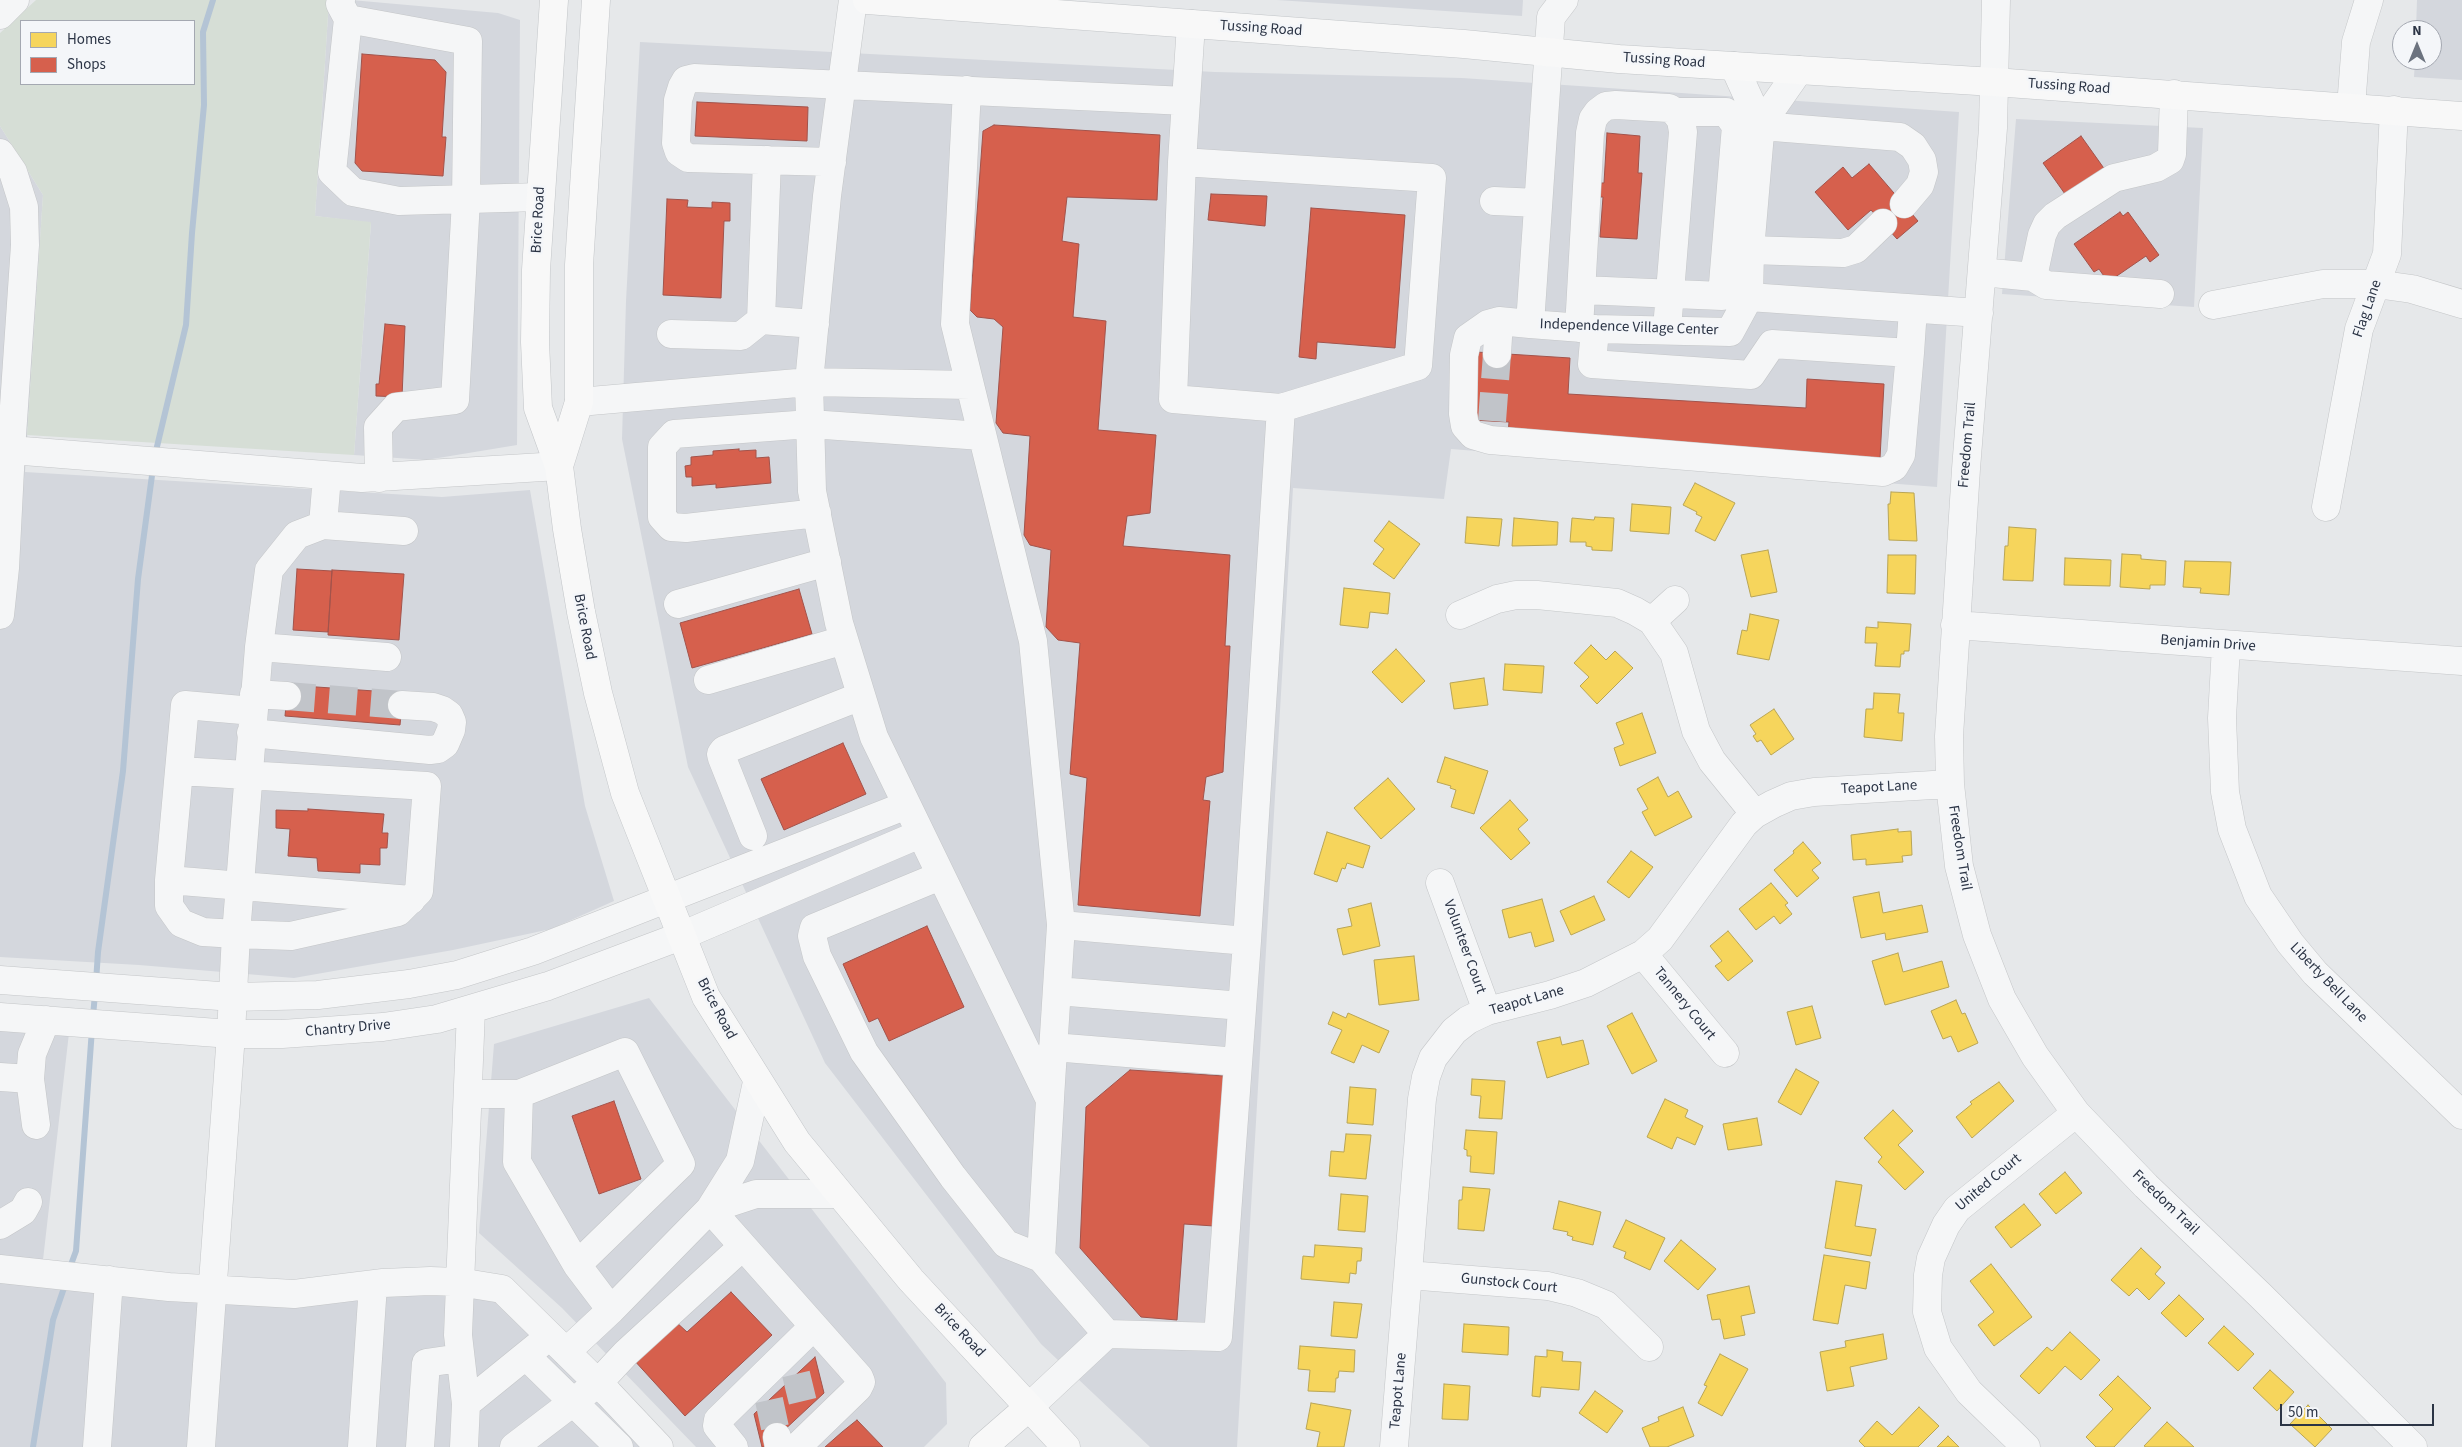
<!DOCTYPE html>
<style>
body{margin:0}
#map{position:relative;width:2462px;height:1447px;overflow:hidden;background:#e6e8ea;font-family:"Source Sans 3",sans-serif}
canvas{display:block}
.legend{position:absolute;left:20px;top:20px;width:175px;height:65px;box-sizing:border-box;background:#f4f6f9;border:1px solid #a4a8b1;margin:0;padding:6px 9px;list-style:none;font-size:15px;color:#2b3445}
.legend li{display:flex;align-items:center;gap:10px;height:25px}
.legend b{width:25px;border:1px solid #a4a8b1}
.north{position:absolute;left:2392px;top:20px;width:50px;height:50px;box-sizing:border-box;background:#f4f6f9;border:1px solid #a4a8b1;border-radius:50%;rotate:0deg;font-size:14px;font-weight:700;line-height:20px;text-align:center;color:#2b3445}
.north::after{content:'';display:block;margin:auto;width:18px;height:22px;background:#6c737f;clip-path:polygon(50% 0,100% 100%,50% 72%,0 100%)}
.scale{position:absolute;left:2280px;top:1404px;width:154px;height:22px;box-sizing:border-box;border:2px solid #2b3445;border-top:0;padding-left:6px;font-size:15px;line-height:18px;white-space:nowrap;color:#2b3445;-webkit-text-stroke:4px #f4f6f9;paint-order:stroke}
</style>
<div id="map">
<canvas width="2462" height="1447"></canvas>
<ul class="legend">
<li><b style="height:14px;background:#f6d55c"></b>Homes</li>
<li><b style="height:14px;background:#d6604d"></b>Shops</li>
</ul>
<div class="north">N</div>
<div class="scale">50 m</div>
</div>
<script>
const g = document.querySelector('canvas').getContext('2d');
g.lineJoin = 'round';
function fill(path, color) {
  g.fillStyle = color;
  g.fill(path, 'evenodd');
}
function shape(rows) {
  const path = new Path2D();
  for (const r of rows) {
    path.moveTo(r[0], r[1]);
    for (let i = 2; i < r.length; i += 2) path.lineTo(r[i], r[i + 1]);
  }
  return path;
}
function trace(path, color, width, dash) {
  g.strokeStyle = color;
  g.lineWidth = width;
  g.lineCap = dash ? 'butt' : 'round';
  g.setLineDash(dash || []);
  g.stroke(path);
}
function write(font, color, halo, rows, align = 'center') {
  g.font = font + ' "Source Sans 3",sans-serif';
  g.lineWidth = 5;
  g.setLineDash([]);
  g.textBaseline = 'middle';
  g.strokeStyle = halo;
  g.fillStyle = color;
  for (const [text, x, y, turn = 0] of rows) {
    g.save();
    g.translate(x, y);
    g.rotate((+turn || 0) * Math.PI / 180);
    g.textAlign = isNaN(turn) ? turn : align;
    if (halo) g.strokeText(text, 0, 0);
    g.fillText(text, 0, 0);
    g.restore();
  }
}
fill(shape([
 [329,0,351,0,498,13,520,20,517,445,426,460,354,455,371,223,315,216],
 [1277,0,1523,0,1522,16],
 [2417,0,2462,0,2462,80,2414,77,2415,60,2432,60,2432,30,2416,30],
 [640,42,1215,72,1462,78,1959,112,1937,487,1451,449,1444,499,1293,488,1237,1447,1150,1447,1041,1344,825,1063,688,767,622,439,626,301],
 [2016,119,2203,128,2194,307,2002,294],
 [0,126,43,195,25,472,442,497,530,490,585,806,614,901,551,929,453,950,294,978,139,965,0,957],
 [649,998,946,1383,947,1424,924,1447,696,1447,562,1308,479,1233,494,1044],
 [0,1028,69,1033,40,1286,441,1292,505,1298,648,1447,0,1447]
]), '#d4d7dd');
fill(shape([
 [36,0,329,0,315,216,371,222,354,455,27,435,43,195,0,126,0,33],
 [21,21,194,21,194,84,21,84]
]), '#d6ded6');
const homes = shape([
 [1695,483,1735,503,1715,541,1695,531,1702,517,1696,514,1697,512,1683,505,1695,483],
 [1891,492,1914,493,1917,541,1889,540,1888,504,1890,504,1891,492],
 [1632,504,1671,507,1669,534,1630,531,1632,504],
 [1467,517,1502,519,1499,546,1465,543,1467,517],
 [1595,517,1614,518,1612,551,1592,550,1592,547,1586,546,1586,542,1570,542,1572,518,1594,520,1595,517],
 [1514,518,1558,522,1557,545,1512,546,1514,518],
 [1389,521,1420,544,1394,579,1373,564,1384,549,1374,541,1389,521],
 [2009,527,2036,529,2033,581,2003,580,2005,546,2008,546,2009,527],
 [1768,550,1777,592,1751,597,1741,555,1768,550],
 [2122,554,2141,555,2141,559,2166,561,2165,585,2150,585,2150,589,2120,587,2122,554],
 [1888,555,1916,555,1915,594,1887,593,1888,555],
 [2065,558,2111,560,2110,586,2064,585,2065,558],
 [2185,561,2231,562,2229,595,2200,593,2201,588,2183,587,2185,561],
 [1344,588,1390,593,1388,614,1370,612,1368,628,1340,625,1344,588],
 [1750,614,1779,620,1769,660,1737,654,1742,630,1747,631,1750,614],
 [1878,622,1911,624,1909,651,1904,651,1904,654,1901,654,1900,667,1875,666,1877,643,1865,643,1866,627,1878,628,1878,622],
 [1591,645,1606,660,1615,651,1633,668,1597,704,1580,686,1589,677,1574,663,1591,645],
 [1396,649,1425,681,1402,703,1372,672,1396,649],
 [1505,664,1544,666,1542,693,1503,690,1505,664],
 [1484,678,1488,705,1454,709,1450,683,1484,678],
 [1874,693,1900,694,1898,713,1904,713,1902,741,1864,737,1866,709,1873,709,1874,693],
 [1774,709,1794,739,1771,755,1761,740,1757,742,1753,736,1756,734,1750,725,1774,709],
 [1642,713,1656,753,1620,766,1614,748,1624,744,1616,723,1642,713],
 [1445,757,1488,771,1474,814,1451,807,1456,790,1450,788,1451,786,1437,782,1445,757],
 [1658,777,1668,797,1678,791,1692,817,1655,836,1642,812,1648,809,1637,789,1658,777],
 [1388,778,1415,809,1381,839,1354,808,1388,778],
 [1510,800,1528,820,1518,829,1530,843,1511,860,1480,828,1510,800],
 [1898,829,1898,832,1911,831,1912,855,1902,856,1903,862,1866,865,1866,859,1853,860,1851,835,1898,829],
 [1327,832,1370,846,1363,868,1347,863,1345,869,1342,868,1337,882,1314,874,1327,832],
 [1803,842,1821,863,1812,870,1819,878,1797,897,1774,870,1794,853,1793,851,1803,842],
 [1631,851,1653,867,1629,898,1607,882,1631,851],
 [1771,883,1788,903,1785,905,1792,914,1780,924,1774,916,1756,930,1739,909,1771,883],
 [1879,892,1883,913,1922,905,1928,932,1886,940,1885,933,1861,938,1853,897,1879,892],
 [1594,896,1605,920,1571,935,1560,911,1594,896],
 [1542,899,1554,941,1535,947,1531,932,1509,938,1502,910,1542,899],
 [1371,903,1380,946,1343,955,1337,929,1352,926,1348,909,1371,903],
 [1728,931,1753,961,1728,981,1715,966,1722,961,1710,946,1728,931],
 [1898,953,1903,972,1942,961,1949,987,1885,1005,1872,961,1898,953],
 [1414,956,1419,1000,1379,1005,1374,960,1414,956],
 [1956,1000,1962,1014,1965,1013,1978,1043,1958,1052,1951,1036,1943,1039,1931,1011,1956,1000],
 [1812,1006,1821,1038,1796,1045,1787,1012,1812,1006],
 [1333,1012,1346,1018,1348,1013,1389,1031,1379,1053,1362,1045,1354,1063,1331,1053,1342,1030,1328,1024,1333,1012],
 [1632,1013,1657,1061,1632,1074,1607,1026,1632,1013],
 [1560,1037,1562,1045,1583,1040,1589,1064,1547,1078,1537,1042,1560,1037],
 [1796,1069,1819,1082,1801,1115,1778,1102,1796,1069],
 [1472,1079,1505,1081,1502,1119,1479,1118,1481,1096,1471,1095,1472,1079],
 [1999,1082,2014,1101,1972,1138,1956,1117,1972,1104,1970,1102,1999,1082],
 [1350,1087,1376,1089,1373,1125,1347,1123,1350,1087],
 [1665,1099,1688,1110,1685,1117,1703,1126,1695,1145,1677,1137,1672,1149,1647,1137,1665,1099],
 [1893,1110,1913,1131,1898,1145,1924,1172,1905,1190,1878,1162,1882,1157,1864,1138,1893,1110],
 [1757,1118,1762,1145,1728,1150,1723,1124,1757,1118],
 [1466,1130,1497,1132,1494,1174,1470,1172,1471,1156,1467,1156,1467,1150,1464,1149,1466,1130],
 [1346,1134,1371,1135,1366,1179,1329,1176,1331,1151,1344,1152,1346,1134],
 [2065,1172,2082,1193,2056,1214,2039,1194,2065,1172],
 [1836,1181,1862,1185,1855,1226,1876,1229,1871,1256,1825,1248,1836,1181],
 [1463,1187,1490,1189,1484,1231,1458,1229,1459,1200,1462,1200,1463,1187],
 [1341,1194,1368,1196,1365,1232,1338,1230,1341,1194],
 [1559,1201,1601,1212,1593,1245,1572,1240,1573,1237,1567,1235,1568,1232,1553,1229,1559,1201],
 [2024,1204,2041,1225,2011,1248,1995,1227,2024,1204],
 [1626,1220,1665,1238,1650,1270,1624,1258,1626,1252,1613,1247,1626,1220],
 [1681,1240,1716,1269,1698,1290,1664,1261,1681,1240],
 [1315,1245,1362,1248,1361,1261,1357,1261,1356,1274,1350,1273,1349,1283,1301,1279,1303,1256,1314,1257,1315,1245],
 [2141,1248,2161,1267,2155,1274,2165,1283,2149,1300,2137,1288,2129,1296,2111,1280,2141,1248],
 [1824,1255,1870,1262,1866,1289,1845,1285,1838,1324,1813,1320,1824,1255],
 [1991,1264,2032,1317,1994,1346,1978,1325,1994,1312,1970,1281,1991,1264],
 [1749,1286,1755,1313,1741,1316,1745,1335,1724,1339,1720,1319,1712,1320,1707,1295,1749,1286],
 [2179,1295,2204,1319,2186,1337,2161,1313,2179,1295],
 [1334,1302,1362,1304,1357,1338,1331,1336,1334,1302],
 [1464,1324,1509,1327,1508,1355,1462,1352,1464,1324],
 [2224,1326,2254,1354,2238,1371,2208,1343,2224,1326],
 [2070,1332,2100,1360,2081,1380,2065,1366,2039,1394,2020,1376,2047,1347,2052,1351,2070,1332],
 [1883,1334,1887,1359,1850,1367,1854,1386,1827,1391,1820,1352,1846,1347,1845,1341,1883,1334],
 [1300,1346,1355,1350,1354,1372,1339,1371,1338,1378,1336,1378,1335,1392,1308,1391,1310,1370,1298,1369,1300,1346],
 [1547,1350,1563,1352,1562,1361,1581,1362,1579,1390,1541,1387,1540,1397,1532,1396,1535,1356,1547,1357,1547,1350],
 [1720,1354,1748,1369,1722,1416,1698,1403,1707,1386,1704,1385,1720,1354],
 [2270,1370,2294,1392,2277,1411,2253,1388,2270,1370],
 [2118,1376,2151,1408,2114,1447,2096,1447,2086,1437,2113,1409,2099,1395,2118,1376],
 [1444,1384,1470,1386,1468,1420,1442,1419,1444,1384],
 [1595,1391,1623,1411,1607,1433,1579,1413,1595,1391],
 [1311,1403,1351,1410,1344,1447,1317,1447,1320,1432,1306,1429,1311,1403],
 [2308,1405,2332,1429,2315,1447,2290,1424,2308,1405],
 [1683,1407,1694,1436,1667,1447,1650,1447,1642,1428,1659,1421,1658,1417,1683,1407],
 [1919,1407,1939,1426,1918,1447,1865,1447,1859,1441,1877,1421,1892,1435,1919,1407],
 [2167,1422,2194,1447,2146,1447,2144,1446,2167,1422],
 [1948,1436,1959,1447,1937,1447,1948,1436]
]);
fill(homes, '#f6d55c');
trace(homes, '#b9a555', 1);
const shops = shape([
 [362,54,435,60,446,72,442,137,446,137,443,176,362,171,355,163,362,54],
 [697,102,808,107,807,141,695,136,697,102],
 [994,125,1160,135,1157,200,1067,197,1062,241,1079,244,1073,317,1106,321,1098,430,1156,435,1150,513,1127,516,1123,546,1230,555,1225,646,1230,646,1223,772,1206,777,1203,800,1210,801,1200,916,1078,905,1087,778,1070,774,1080,643,1058,640,1046,627,1051,550,1030,545,1024,535,1030,436,1003,433,996,423,1003,327,994,319,977,317,970,310,983,131,994,125],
 [1607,133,1640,136,1638,173,1642,173,1637,239,1600,237,1603,197,1596,197,1597,183,1604,183,1607,133],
 [2081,136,2108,174,2070,201,2043,163,2081,136],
 [1869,164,1918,221,1897,239,1871,210,1848,230,1815,192,1843,167,1852,178,1869,164],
 [1211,194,1267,196,1265,226,1208,220,1211,194],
 [667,199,688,200,687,207,712,208,712,202,730,203,730,221,724,221,721,298,663,295,667,199],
 [1311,208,1405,215,1395,348,1317,342,1316,359,1299,357,1311,208],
 [2120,212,2123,216,2128,212,2159,255,2150,262,2146,256,2108,282,2099,269,2094,272,2074,244,2120,212],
 [385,324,405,326,402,397,376,396,376,384,379,384,385,324],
 [1476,352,1570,358,1568,394,1806,408,1807,379,1884,384,1880,458,1508,435,1509,422,1472,420,1476,352],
 [739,449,739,451,756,450,756,458,769,457,771,483,716,488,716,484,692,486,692,477,686,477,685,466,691,465,691,457,713,455,713,451,739,449],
 [297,569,332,571,328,632,293,630,297,569],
 [332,570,404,574,399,640,328,635,332,570],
 [799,589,812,634,692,668,680,623,799,589],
 [288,685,403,693,400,725,285,716,288,685],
 [843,743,866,794,784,830,761,779,843,743],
 [308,809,384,814,382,833,388,833,387,848,380,848,380,865,360,864,360,873,318,871,317,858,288,856,290,829,276,828,276,810,308,811,308,809],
 [927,926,964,1007,889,1041,878,1018,869,1022,843,964,927,926],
 [1130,1070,1224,1076,1214,1226,1184,1224,1177,1320,1141,1317,1080,1248,1086,1107,1130,1070],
 [614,1101,641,1179,599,1194,572,1116,614,1101],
 [731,1292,772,1335,685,1416,633,1359,675,1321,687,1332,731,1292],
 [815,1357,824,1393,766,1447,762,1447,754,1414,815,1357],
 [857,1420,883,1447,825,1447,842,1432,857,1420]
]);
fill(shops, '#d6604d');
trace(shops, '#a3534b', 1);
trace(shape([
 [155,455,186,325,192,233,204,105,203,32,213,0],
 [96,982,98,952,123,771,138,579,153,468],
 [93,1016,95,994],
 [69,1270,76,1251,92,1029],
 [33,1447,53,1320,66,1282]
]), '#b4c4d5', 6);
trace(shape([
 [1492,421,1497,354],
 [287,696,402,705],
 [796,1374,805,1411],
 [769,1400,777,1437]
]), '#c1c4c9', 28, [28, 14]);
const minor = shape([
 [341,0,340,4,348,19,332,172,353,192,399,201,540,197],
 [853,0,827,196,809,382,812,491,839,623,874,737,1050,1100,1041,1258,1107,1334],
 [1564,0,1551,17,1530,324,1595,329,1730,332,1749,297,1979,313],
 [1996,0,1993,128,1966,469,1949,736,1950,784,1959,866,1977,935,2002,999,2035,1056,2076,1113,2146,1186,2260,1295,2413,1447],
 [0,15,15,0],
 [348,19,468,41,466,200,455,400,396,407,378,427,379,478],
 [1734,66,1759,121,1761,122],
 [967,90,955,324,1033,641,1061,925,1050,1098],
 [2351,107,2356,42,2369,0],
 [1761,126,1900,137,1913,146,1922,160,1924,172,1920,185,1904,204],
 [0,153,13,172,24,207,25,245,11,450,362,478,559,466],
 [832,162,688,158,679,152,676,143,678,100,682,87,686,80,694,78,1186,101],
 [1182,162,1173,399,1281,408],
 [1494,201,1538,203],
 [1750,250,1843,253,1856,249,1883,223],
 [1982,272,2033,277,2046,285,2160,294],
 [2033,277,2042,235,2047,224,2055,216,2114,178,2156,168,2170,160,2172,154,2174,94],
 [1582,290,1722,296,1736,126,1726,112,1675,112],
 [1731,296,1749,297,1750,250,1761,122,1769,113,1799,70],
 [2213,305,2323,284,2376,284,2412,289,2462,304],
 [761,320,767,160],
 [1530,324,1499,321,1488,324,1468,338,1464,355,1463,414,1465,426,1473,435,1490,440,1883,472,1894,467,1901,455,1910,353],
 [1579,328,1590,133,1593,119,1598,112,1606,106,1616,105,1669,108,1675,112,1681,120,1683,132,1667,329],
 [1595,329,1592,364,1751,375,1772,344,1910,353,1913,309],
 [671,334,741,336,761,320,815,324],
 [1497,354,1499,321],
 [579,402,809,382,970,385],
 [2326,507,2359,329,2387,254,2394,110],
 [817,513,686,528,671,527,662,517,662,447,674,434,810,424,982,436],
 [323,525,327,476],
 [678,604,827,562],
 [0,615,5,568,11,450],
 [1460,615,1497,599,1516,595,1537,595,1617,603,1635,611,1652,621,1674,653,1696,731,1712,761,1755,814],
 [1652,621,1675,600],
 [1955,625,2462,661],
 [2226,646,2222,718,2225,792,2232,829,2258,896,2290,943,2315,973,2462,1115],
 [259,647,387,657],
 [708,680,844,640],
 [254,694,287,696],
 [253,711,185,705,169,880,169,906,181,923,203,932,236,934,259,647,269,570,297,535,323,525,404,531],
 [251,733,430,750,438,749,445,744,451,730,452,722,449,715,442,710,433,707,402,705],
 [180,771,427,786,419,891,398,912,291,936,236,934,231,1034,201,1447],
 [753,836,722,758,721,754,724,750,861,696],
 [940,876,814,928,812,936,817,956,864,1052,953,1177,1006,1244,1041,1258],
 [169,880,411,900],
 [1440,883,1487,1011],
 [1061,925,1247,941],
 [1643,954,1725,1053],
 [0,980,233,997,318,995,409,984,457,975,533,951,907,805],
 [1057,991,1242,1006],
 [0,1017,231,1034,282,1034,383,1027,437,1019,548,986,681,936,920,834],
 [1053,1047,1238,1062],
 [0,1077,30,1079,36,1125],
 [30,1079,32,1054,46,1020],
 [757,1082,740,1161,710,1209,756,1194,838,1194],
 [469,1094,519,1094],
 [0,1225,23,1211,28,1202],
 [577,1265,517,1162,519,1094,625,1052,681,1164,577,1265,611,1310],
 [0,1269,169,1287,294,1294,383,1283,430,1281,459,1282,502,1289,609,1394,659,1447],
 [1408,1275,1548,1286,1577,1293,1606,1305,1649,1347],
 [566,1352,611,1310,710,1209,859,1377,861,1382,858,1388,797,1447],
 [526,1356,619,1447],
 [466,1404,540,1344],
 [1029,1407,1107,1334,1218,1337,1247,941,1281,408,1418,366,1432,178,1182,162,1191,24],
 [777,1437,779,1447],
 [97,1447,109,1280],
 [362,1447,373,1285],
 [420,1447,426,1363,460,1358],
 [464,1447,466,1404,458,1335,471,1010],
 [514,1447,598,1383,626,1353,742,1247],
 [734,1447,717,1426,718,1420,813,1327],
 [1394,1447,1422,1099,1426,1077,1433,1058,1454,1031,1468,1020,1487,1011,1550,995,1586,983,1643,954,1660,939,1744,824,1755,814,1773,804,1791,796,1814,792,1950,784],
 [2026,1447,1969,1392,1938,1348,1927,1312,1928,1275,1931,1258,1946,1225,1957,1209,2076,1113]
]);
const major = shape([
 [554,0,536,270,535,342,538,408,559,466,567,529,581,612,598,693,625,793,706,997,797,1142,911,1280,1066,1447],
 [867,0,1464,44,1619,59,1994,82,2462,116],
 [559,466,579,402,579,265,596,0],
 [983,1447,1029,1407]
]);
trace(minor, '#c4c6c8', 29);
trace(major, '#c2c5c8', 29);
trace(minor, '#f5f6f7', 28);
trace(major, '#f8f8f8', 28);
write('15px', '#2b3445', '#f4f6f9', [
 ["Tussing Road",1261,29,4],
 ["Tussing Road",1664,61,4],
 ["Tussing Road",2069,87,4],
 ["Brice Road",539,220,-87],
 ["Flag Lane",2368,309,-71],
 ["Independence Village Center",1629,328,2],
 ["Freedom Trail",1968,445,-85],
 ["Brice Road",584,627,79],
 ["Benjamin Drive",2208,644,4],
 ["Teapot Lane",1879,788,-3],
 ["Freedom Trail",1959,848,81],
 ["Volunteer Court",1464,947,70],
 ["Liberty Bell Lane",2328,983,46],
 ["Teapot Lane",1527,1001,-16],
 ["Tannery Court",1684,1004,51],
 ["Brice Road",716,1009,62],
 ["Chantry Drive",348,1029,-5],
 ["United Court",1989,1183,-40],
 ["Freedom Trail",2165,1203,44],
 ["Gunstock Court",1509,1284,6],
 ["Brice Road",959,1331,47],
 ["Teapot Lane",1399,1391,-85]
]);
</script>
